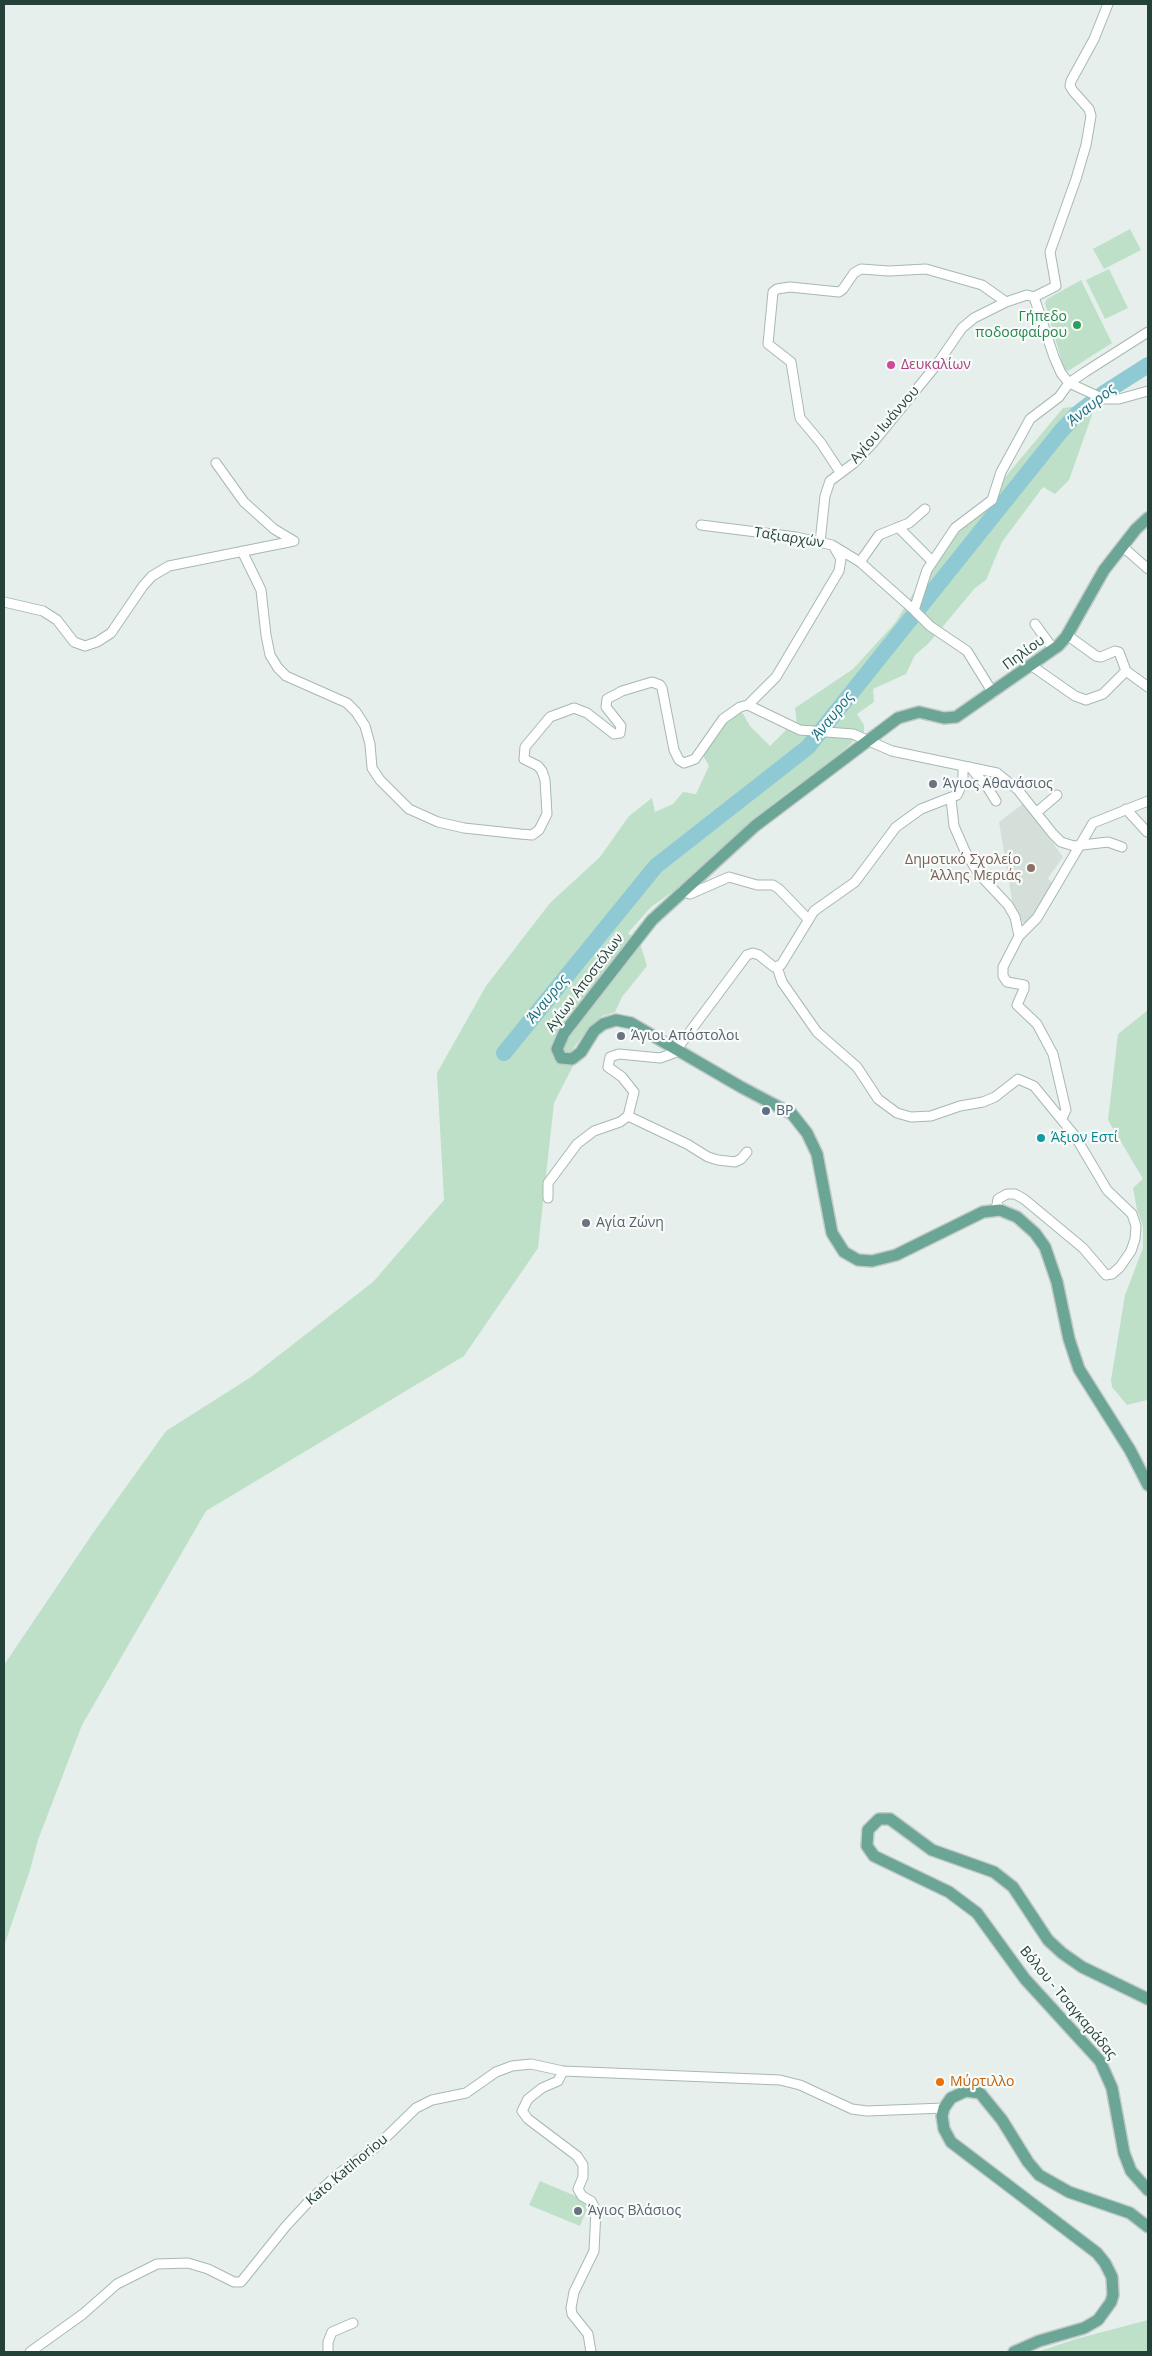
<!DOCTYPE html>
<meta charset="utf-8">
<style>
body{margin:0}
#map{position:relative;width:1152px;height:2356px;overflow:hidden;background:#e6efeb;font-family:"Open Sans",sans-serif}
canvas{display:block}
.frame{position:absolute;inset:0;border:5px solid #24423a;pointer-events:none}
</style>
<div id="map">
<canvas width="1152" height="2356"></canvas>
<div class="frame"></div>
</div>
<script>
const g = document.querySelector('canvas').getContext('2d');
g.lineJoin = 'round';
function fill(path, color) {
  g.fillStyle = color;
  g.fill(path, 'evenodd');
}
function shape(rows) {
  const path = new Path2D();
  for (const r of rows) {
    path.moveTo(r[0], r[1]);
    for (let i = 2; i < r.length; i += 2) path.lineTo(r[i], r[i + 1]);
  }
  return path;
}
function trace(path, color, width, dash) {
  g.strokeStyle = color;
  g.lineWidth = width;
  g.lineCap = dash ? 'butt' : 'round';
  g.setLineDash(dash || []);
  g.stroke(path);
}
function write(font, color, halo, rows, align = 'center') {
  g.font = font + ' "Open Sans",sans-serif';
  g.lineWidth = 4.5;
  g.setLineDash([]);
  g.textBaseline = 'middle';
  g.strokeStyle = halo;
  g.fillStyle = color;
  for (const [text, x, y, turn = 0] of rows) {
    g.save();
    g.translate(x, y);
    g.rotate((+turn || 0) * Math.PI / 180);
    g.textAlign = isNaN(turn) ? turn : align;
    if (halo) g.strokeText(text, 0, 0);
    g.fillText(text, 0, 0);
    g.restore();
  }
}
fill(shape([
 [1024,803,1063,857,1048,878,1053,884,1036,912,1024,924,1015,910,1012,900,999,822]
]), '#d4dfda');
fill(shape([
 [1130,229,1141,250,1104,269,1093,249],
 [1109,269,1128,308,1105,319,1086,280],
 [1081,280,1112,343,1068,371,1064,369,1045,303,1047,299],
 [1096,404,1069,480,1055,494,1043,487,1002,542,986,580,975,588,929,643,915,655,906,674,873,689,874,702,857,714,864,725,864,732,821,770,792,789,771,806,679,887,651,907,628,933,640,943,647,966,622,997,615,1012,602,1016,589,1028,572,1050,575,1062,554,1103,538,1248,464,1356,206,1511,82,1725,38,1840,30,1870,4,1946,4,1665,93,1533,166,1431,251,1377,373,1282,444,1200,437,1073,486,986,550,903,600,857,629,816,652,798,655,812,673,804,683,792,696,794,709,766,702,754,728,720,742,712,750,726,770,746,786,730,793,731,797,725,795,708,853,669,895,623,929,568,1063,408],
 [1148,1010,1148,1406,1147,1400,1127,1405,1112,1387,1111,1380,1125,1295,1143,1248,1143,1226,1137,1210,1133,1188,1143,1179,1108,1120,1118,1034],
 [540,2181,590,2202,580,2226,529,2205],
 [1148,2320,1148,2352,1037,2352,1076,2339]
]), '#bfe0c8');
trace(shape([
 [504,1053,656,866,808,747,1061,431,1078,413,1104,393,1148,365]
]), '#8ec9d4', 16);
const minor = shape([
 [1034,297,1054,357,1061,373,1069,383,1104,399,1119,399,1148,391],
 [216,463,244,502,274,529,294,541],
 [840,472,821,443,800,418,791,362,768,344,773,292,777,289,790,287,839,292,843,289,854,273,861,269,889,271,926,269,982,285,1006,302],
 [701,525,796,537,832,545,860,562,914,610],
 [898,527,932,561],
 [820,542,825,496,830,481,854,463,872,444,938,363,962,328,974,318,1006,302,1027,295,1034,297,1056,286,1050,252,1076,179,1086,145,1091,116,1089,109,1073,91,1070,86,1071,81,1094,39,1108,4],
 [1122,546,1148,569],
 [242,551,261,590,266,635,270,655,278,668,286,676,347,703,356,712,365,726,370,744,372,768,380,780,409,809,438,822,464,828,520,834,532,835,539,830,547,814,545,780,542,771,538,766,524,759,525,747,550,717,574,708,587,713,614,734,620,733,621,726,606,707,607,699,622,691,652,682,660,685,662,688,674,750,679,760,684,763,695,759,723,719,740,707,748,705,800,730,853,734,892,751,997,773,1018,790,1053,834,1061,842,1074,846,1108,842,1122,847],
 [860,562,879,535,909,523,925,509],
 [4,602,43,611,57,620,74,642,85,646,97,642,111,633,143,586,152,576,169,566,294,541],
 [1035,624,1054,650],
 [1067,635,1096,656,1101,657,1115,651,1119,652,1126,671],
 [1032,666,1075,696,1086,700,1103,694,1126,671,1148,687],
 [993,693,967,651,930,626,914,610,927,570,955,528,992,500,1001,472,1030,419,1059,397,1069,383,1085,372,1148,332],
 [748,705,776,677,839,571,841,559,834,547],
 [970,767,988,788,996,801],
 [951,799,954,826,965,851,978,873,1008,905,1015,917,1019,936,1003,967,1003,976,1007,982,1024,985,1024,989,1017,1005,1037,1024,1053,1054,1066,1110,1062,1118],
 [1126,809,1147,832],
 [1037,812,1057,795],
 [682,891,690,894,729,877,757,885,773,885,779,889,808,919],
 [1019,936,1037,918,1093,823,1148,801],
 [777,967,782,982,817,1032,857,1067,878,1099,897,1113,911,1117,931,1116,960,1106,983,1102,995,1097,1018,1079,1034,1086,1075,1136,1107,1190,1132,1214,1136,1226,1135,1239,1131,1251,1120,1267,1112,1274,1106,1275,1083,1248,1024,1199,1015,1194,1007,1194,998,1199,996,1210],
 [628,1116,687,1144,708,1157,718,1160,735,1162,741,1159,747,1152],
 [548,1198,548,1183,577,1144,594,1131,620,1122,628,1116,634,1092,622,1077,608,1067,610,1057,619,1054,660,1058,674,1053,747,955,753,953,759,955,774,967,781,965,814,911,855,882,896,827,921,809,957,795,963,782,963,766],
 [563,2071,558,2081,542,2088,528,2099,522,2111,528,2119,577,2156,583,2165,583,2177,578,2189,582,2196,591,2201,596,2210,594,2251,574,2292,571,2308,572,2314,588,2334,591,2352],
 [30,2352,83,2314,117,2284,157,2264,188,2263,208,2269,234,2282,241,2282,286,2226,312,2198,338,2174,376,2147,416,2108,432,2100,466,2093,496,2072,512,2066,531,2064,563,2071,780,2080,800,2085,852,2109,867,2111,944,2108],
 [328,2352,328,2342,332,2332,353,2323]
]);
const major = shape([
 [1148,518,1136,529,1104,570,1066,637,1058,646,956,717,944,718,919,712,898,718,755,826,652,920,564,1033,557,1049,561,1058,572,1059,581,1052,594,1031,603,1024,616,1020,631,1023,741,1087,792,1114,807,1133,817,1154,832,1233,844,1252,858,1260,872,1261,896,1255,983,1212,1000,1210,1017,1217,1035,1233,1045,1247,1057,1282,1069,1339,1079,1369,1130,1450,1148,1485],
 [1148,1999,1082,1967,1062,1953,1048,1940,1013,1887,994,1872,932,1850,890,1819,879,1819,868,1830,867,1846,874,1856,949,1892,977,1913,1025,1979,1100,2061,1112,2088,1124,2153,1131,2171,1148,2190],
 [1014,2352,1039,2341,1084,2328,1098,2320,1111,2302,1113,2295,1112,2277,1105,2263,1097,2253,951,2142,944,2129,942,2116,944,2108,951,2098,966,2091,980,2093,1002,2120,1028,2162,1039,2175,1069,2192,1130,2213,1148,2227]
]);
trace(minor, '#a8b8b2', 11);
trace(major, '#c2cac8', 14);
trace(minor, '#fff', 9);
trace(major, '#6aa596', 11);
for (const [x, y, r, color] of [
 [1077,325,5,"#2e9e5b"],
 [891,365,5,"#d1479c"],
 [933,784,5,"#6b7280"],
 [1031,868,5,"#8d6e63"],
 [621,1036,5,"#6b7280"],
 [766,1111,5,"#5c6f8a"],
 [1041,1138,5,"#0f9aa8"],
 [586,1223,5,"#6b7280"],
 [940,2082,5,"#e8710a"],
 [578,2211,5,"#6b7280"]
]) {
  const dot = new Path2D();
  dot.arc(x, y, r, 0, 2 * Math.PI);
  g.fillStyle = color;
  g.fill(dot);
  trace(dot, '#f7fbf9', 2);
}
write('14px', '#27864d', '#f7fbf9', [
 ["Γήπεδο",1067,317],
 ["ποδοσφαίρου",1067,333]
], 'right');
write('14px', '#b23c85', '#f7fbf9', [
 ["Δευκαλίων",901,365]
], 'left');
write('14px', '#24423a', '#f7fbf9', [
 ["Αγίου Ιωάννου",885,425,-49],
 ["Ταξιαρχών",789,538,9],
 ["Πηλίου",1024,653,-36],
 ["Αγίων Αποστόλων",585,983,-53],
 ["Βόλου - Τσαγκαράδας",1068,2003,50],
 ["Kato Katihoriou",347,2170,-40]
]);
write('14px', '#5b616d', '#f7fbf9', [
 ["Άγιος Αθανάσιος",943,784],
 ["Άγιοι Απόστολοι",631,1036],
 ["Αγία Ζώνη",596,1223],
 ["Άγιος Βλάσιος",588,2211]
], 'left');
write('14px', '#785e54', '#f7fbf9', [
 ["Δημοτικό Σχολείο",1021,860],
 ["Άλλης Μεριάς",1021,876]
], 'right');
write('14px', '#4e5e75', '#f7fbf9', [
 ["BP",776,1111]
], 'left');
write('14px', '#0d838f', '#f7fbf9', [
 ["Άξιον Εστί",1051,1138]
], 'left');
write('14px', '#c56008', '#f7fbf9', [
 ["Μύρτιλλο",950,2082]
], 'left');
write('italic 15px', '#1c6f80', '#f7fbf9', [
 ["Άναυρος",1092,405,-39],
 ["Άναυρος",833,716,-51],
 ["Άναυρος",548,999,-51]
]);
</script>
